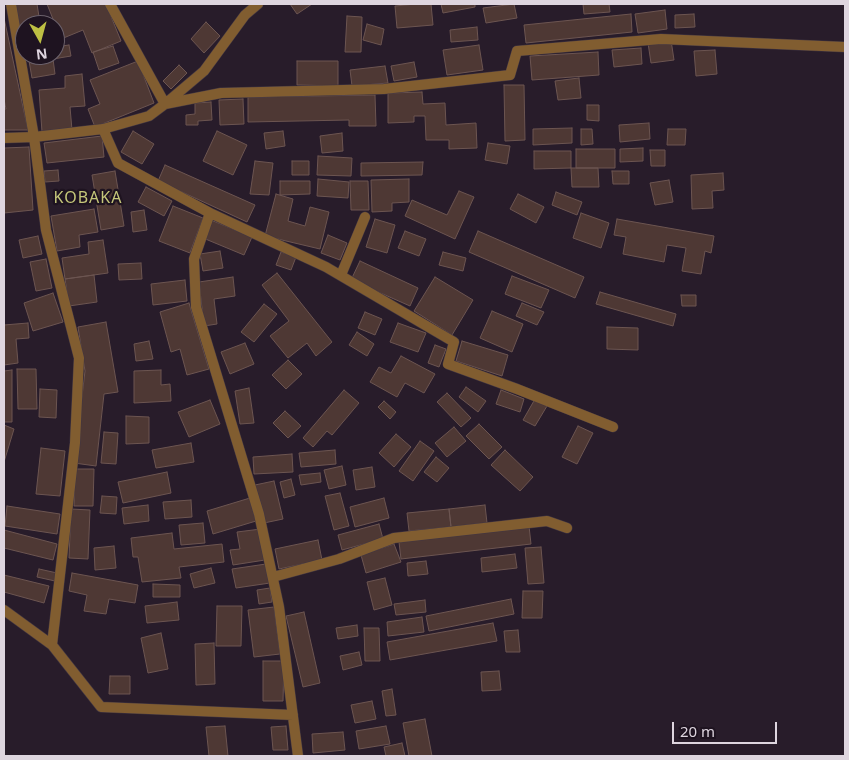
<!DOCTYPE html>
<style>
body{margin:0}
#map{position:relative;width:849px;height:760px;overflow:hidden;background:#281c2a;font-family:"Noto Sans",sans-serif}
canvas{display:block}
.frame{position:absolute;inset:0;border:5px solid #ded5df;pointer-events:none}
.north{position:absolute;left:15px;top:15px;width:50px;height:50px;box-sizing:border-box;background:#1e1320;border:1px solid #6b616c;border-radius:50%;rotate:173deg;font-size:14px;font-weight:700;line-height:20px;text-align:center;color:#ded5df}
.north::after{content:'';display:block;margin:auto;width:18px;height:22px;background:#bdbf43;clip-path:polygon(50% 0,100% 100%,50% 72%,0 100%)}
.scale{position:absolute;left:672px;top:722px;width:105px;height:22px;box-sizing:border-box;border:2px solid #ded5df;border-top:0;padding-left:6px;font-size:15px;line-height:18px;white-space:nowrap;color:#ded5df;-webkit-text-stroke:4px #1e1320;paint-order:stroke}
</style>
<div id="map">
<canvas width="849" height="760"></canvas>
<div class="frame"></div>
<div class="north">N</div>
<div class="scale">20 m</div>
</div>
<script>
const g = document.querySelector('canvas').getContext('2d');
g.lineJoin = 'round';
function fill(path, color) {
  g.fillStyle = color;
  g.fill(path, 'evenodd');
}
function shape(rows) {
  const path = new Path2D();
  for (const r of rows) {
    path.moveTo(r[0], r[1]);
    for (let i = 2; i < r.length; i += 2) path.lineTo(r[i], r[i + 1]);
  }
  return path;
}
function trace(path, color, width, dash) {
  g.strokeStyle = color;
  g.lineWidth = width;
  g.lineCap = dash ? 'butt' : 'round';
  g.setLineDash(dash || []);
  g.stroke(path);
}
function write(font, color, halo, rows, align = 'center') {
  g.font = font + ' "Noto Sans",sans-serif';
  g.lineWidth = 4.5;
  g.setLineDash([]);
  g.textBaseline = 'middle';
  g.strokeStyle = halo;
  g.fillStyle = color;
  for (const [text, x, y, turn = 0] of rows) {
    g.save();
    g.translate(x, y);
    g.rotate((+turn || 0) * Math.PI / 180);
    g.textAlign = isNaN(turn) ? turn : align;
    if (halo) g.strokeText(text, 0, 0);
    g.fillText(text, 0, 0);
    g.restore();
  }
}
const building = shape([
 [14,4,37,4,40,23,50,22,50,25,25,25,25,45,21,46,14,4],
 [47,4,106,4,121,41,92,53,83,30,61,39,47,4],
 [290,4,312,4,297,14,290,4],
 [416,4,431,4,433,25,397,28,395,6,416,4],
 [441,4,475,4,475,7,443,13,441,4],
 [514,4,517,18,486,23,483,8,514,4],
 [583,4,609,4,610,12,584,14,583,4],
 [665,10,667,29,638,33,635,14,665,10],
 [631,14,632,32,526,43,524,25,631,14],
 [694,14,695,27,675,28,675,15,694,14],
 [347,16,362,17,361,52,345,52,347,16],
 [4,18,28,130,4,130,4,109,6,109,4,99,4,18],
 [206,22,220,36,204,53,191,39,206,22],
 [367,24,384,29,381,45,363,40,367,24],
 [477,27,478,40,451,42,450,30,477,27],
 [671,40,674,60,651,63,648,43,671,40],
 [69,45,71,56,53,59,55,74,32,78,28,55,55,55,55,47,69,45],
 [479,45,483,70,447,75,443,50,479,45],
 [113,46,119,63,99,70,93,52,113,46],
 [641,48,642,64,614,67,612,50,641,48],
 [715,50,717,74,696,76,694,51,715,50],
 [598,52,599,75,532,80,530,56,598,52],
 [138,61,154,103,95,127,88,109,100,104,90,80,138,61],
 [297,61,338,61,338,86,297,85,297,61],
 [414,62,417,77,394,81,391,66,414,62],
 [179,65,187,73,171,89,163,81,179,65],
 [385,66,388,83,352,86,350,70,385,66],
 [82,74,85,106,70,107,72,130,42,132,39,90,65,88,65,76,82,74],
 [579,78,581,98,558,100,555,81,579,78],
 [504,85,524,85,525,140,505,141,504,85],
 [422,92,423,104,445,103,446,125,476,123,477,148,449,149,449,140,426,140,425,116,414,116,414,122,388,123,388,93,422,92],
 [375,95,376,126,349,126,349,120,248,122,248,97,375,95],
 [243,99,244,124,220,125,219,100,243,99],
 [211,102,212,120,198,121,198,125,186,125,186,115,195,114,195,103,211,102],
 [587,105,599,105,599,121,587,120,587,105],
 [649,123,650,139,620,142,619,125,649,123],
 [572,128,572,143,533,145,533,129,572,128],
 [581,129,592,129,593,144,581,145,581,129],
 [668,129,686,129,685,145,667,145,668,129],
 [133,131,154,144,142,164,121,152,133,131],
 [217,131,247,145,233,175,203,161,217,131],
 [283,131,285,146,266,149,264,133,283,131],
 [342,133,343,151,322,153,320,136,342,133],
 [102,136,104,157,47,163,44,143,102,136],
 [488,143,510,146,507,164,485,160,488,143],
 [29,147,33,210,4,213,4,148,29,147],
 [643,148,643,161,620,162,620,149,643,148],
 [576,149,615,149,615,168,576,168,576,149],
 [650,150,665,150,665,166,651,166,650,150],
 [534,151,571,151,571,168,534,169,534,151],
 [318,156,352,158,351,176,317,175,318,156],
 [255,161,273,163,269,195,250,194,255,161],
 [292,161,309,161,309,175,292,175,292,161],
 [423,162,422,175,361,176,361,163,423,162],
 [165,165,255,205,247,222,158,181,165,165],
 [571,168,598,168,599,187,572,187,571,168],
 [58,170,59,181,45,182,44,171,58,170],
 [115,171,124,226,101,230,92,175,115,171],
 [612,171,629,171,629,184,613,184,612,171],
 [723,173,724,190,712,191,713,208,692,209,691,175,723,173],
 [318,179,349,182,348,198,317,196,318,179],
 [409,179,409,202,392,203,392,211,372,212,371,180,409,179],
 [669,180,673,202,655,205,650,183,669,180],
 [280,181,310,181,310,194,280,195,280,181],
 [350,181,368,181,369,210,351,210,350,181],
 [146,187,172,201,164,216,138,202,146,187],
 [459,191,474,197,455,239,405,216,412,200,447,215,459,191],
 [556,192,582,202,577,215,552,205,556,192],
 [276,194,293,199,288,221,305,226,310,207,329,212,320,249,265,236,276,194],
 [518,194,544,207,536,223,510,209,518,194],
 [173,206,203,218,190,253,159,241,173,206],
 [94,209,98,232,79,235,80,247,57,251,51,216,94,209],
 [144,210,147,230,133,232,131,212,144,210],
 [581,213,609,223,601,248,573,238,581,213],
 [375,219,395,225,387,253,366,247,375,219],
 [617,219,714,236,711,253,705,251,701,274,682,271,686,248,667,245,664,262,623,254,626,237,614,235,617,219],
 [211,220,252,237,244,255,203,238,211,220],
 [405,231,426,239,419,256,398,248,405,231],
 [478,231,584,277,575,298,469,252,478,231],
 [328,235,347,243,340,260,321,253,328,235],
 [38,236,42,254,23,258,19,240,38,236],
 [103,240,108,273,65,279,62,258,89,254,88,242,103,240],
 [220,251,223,268,203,271,200,254,220,251],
 [281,252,296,257,291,270,276,265,281,252],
 [443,252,466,258,463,271,439,265,443,252],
 [46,259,52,288,36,291,30,262,46,259],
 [360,261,418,288,410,306,351,280,360,261],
 [141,263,142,279,119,280,118,264,141,263],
 [277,273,332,342,316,356,307,343,288,358,270,336,289,321,262,285,277,273],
 [94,275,97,302,69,306,65,279,94,275],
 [512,276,549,290,541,308,505,294,512,276],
 [233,277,235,296,214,299,217,324,204,326,199,282,233,277],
 [435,277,473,300,452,335,414,311,435,277],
 [185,280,187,301,153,305,151,284,185,280],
 [600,292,676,314,673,326,596,304,600,292],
 [53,293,63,322,33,331,24,303,53,293],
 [681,295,696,295,696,306,682,306,681,295],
 [189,303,209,369,187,375,180,349,171,352,160,312,189,303],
 [522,303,544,312,537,325,516,316,522,303],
 [264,304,277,314,254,342,241,332,264,304],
 [492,311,523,324,512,352,480,338,492,311],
 [365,312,382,319,375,335,358,328,365,312],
 [106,322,118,392,104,394,96,466,74,463,85,371,78,327,106,322],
 [28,323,29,338,16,339,18,363,4,365,4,325,28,323],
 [398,323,426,333,418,352,390,342,398,323],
 [607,327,638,328,638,350,607,349,607,327],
 [357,332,374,344,367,356,349,345,357,332],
 [149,341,153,359,136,361,134,344,149,341],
 [462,341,508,355,502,376,456,361,462,341],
 [245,343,254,364,230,374,221,352,245,343],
 [435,345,446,349,439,367,428,363,435,345],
 [401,356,435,374,424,393,405,383,397,397,370,382,379,367,391,373,401,356],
 [288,360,302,374,286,389,272,375,288,360],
 [17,369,36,369,37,409,18,409,17,369],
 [12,370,12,422,4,422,4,371,12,370],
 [161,370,161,385,170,384,171,401,134,403,134,371,161,370],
 [466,387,486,401,478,412,459,397,466,387],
 [249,388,254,423,240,424,235,391,249,388],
 [40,389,57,390,56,418,39,417,40,389],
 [344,390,359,403,332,435,327,431,313,447,303,438,344,390],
 [501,390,524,399,520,412,496,404,501,390],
 [447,393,471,418,461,427,437,402,447,393],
 [535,399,547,406,535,426,523,420,535,399],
 [210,400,220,424,189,437,178,412,210,400],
 [384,401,396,412,390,419,378,407,384,401],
 [285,411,301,426,288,438,273,423,285,411],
 [126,416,149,417,149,443,126,444,126,416],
 [479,424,502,447,489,459,466,436,479,424],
 [4,425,14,429,4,462,4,425],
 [578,426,593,433,577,464,562,457,578,426],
 [454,427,466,441,447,457,435,443,454,427],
 [104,432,118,433,116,464,101,463,104,432],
 [396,434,411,447,394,467,379,453,396,434],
 [420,441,434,451,413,481,399,471,420,441],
 [191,443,194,462,156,468,152,450,191,443],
 [41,448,65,451,60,496,36,494,41,448],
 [335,450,336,464,301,467,299,453,335,450],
 [505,450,533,477,520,491,491,465,505,450],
 [292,454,293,472,254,474,253,457,292,454],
 [436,457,449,468,437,482,424,472,436,457],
 [342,466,346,485,329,489,324,470,342,466],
 [372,467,375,487,356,490,353,470,372,467],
 [75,469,94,469,93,506,74,506,75,469],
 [167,472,171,493,123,503,118,482,167,472],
 [320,473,321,482,301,485,299,475,320,473],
 [291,479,295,495,284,498,280,482,291,479],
 [274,481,283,519,264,523,255,485,274,481],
 [340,493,349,526,334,530,325,496,340,493],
 [102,496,117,497,116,514,100,513,102,496],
 [250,498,256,521,213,534,207,511,250,498],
 [384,498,389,518,355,527,350,507,384,498],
 [191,500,192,517,165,519,163,502,191,500],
 [148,505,149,521,124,524,122,508,148,505],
 [485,505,487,523,451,527,449,509,485,505],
 [7,506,60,514,57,534,5,526,7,506],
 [71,509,90,510,88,559,69,558,71,509],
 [449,509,451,527,409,531,407,513,449,509],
 [203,523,205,543,181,545,179,525,203,523],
 [379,524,383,539,342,550,338,535,379,524],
 [529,526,531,544,401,559,399,542,529,526],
 [261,529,265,560,233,565,230,550,240,549,237,532,261,529],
 [4,530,57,544,53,560,4,548,4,530],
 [172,533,174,549,222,544,224,562,179,567,181,578,142,582,138,557,133,557,131,538,172,533],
 [318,540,322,560,279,569,275,549,318,540],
 [394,544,401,562,366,573,361,555,394,544],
 [114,546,116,568,95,570,94,548,114,546],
 [541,547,544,583,528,584,525,548,541,547],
 [515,554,517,568,482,572,481,558,515,554],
 [426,561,428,574,408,576,407,563,426,561],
 [266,564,270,583,236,588,232,569,266,564],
 [211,568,215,583,194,588,190,574,211,568],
 [39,569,57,573,55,581,37,577,39,569],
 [72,573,138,585,135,603,109,599,106,614,84,611,87,595,69,591,72,573],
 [4,575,49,586,44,603,4,592,4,575],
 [385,578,392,605,374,610,367,582,385,578],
 [153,584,180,585,180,597,153,597,153,584],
 [270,588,272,602,259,604,257,590,270,588],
 [523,591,543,591,542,618,522,618,523,591],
 [511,599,514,614,429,631,426,616,511,599],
 [425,600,426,612,396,615,394,604,425,600],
 [177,602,179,620,147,623,145,606,177,602],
 [217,606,242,606,241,646,216,646,217,606],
 [274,607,280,654,254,657,248,610,274,607],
 [304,612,320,683,303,687,286,616,304,612],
 [422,617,424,632,388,636,387,622,422,617],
 [493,623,497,641,390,660,387,642,493,623],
 [357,625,358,636,338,639,336,628,357,625],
 [364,628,379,628,380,661,365,661,364,628],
 [518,630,520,652,506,652,504,631,518,630],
 [161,633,168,669,148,673,141,638,161,633],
 [214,643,215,684,196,685,195,644,214,643],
 [359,652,362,665,343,670,340,656,359,652],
 [263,661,284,661,283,701,263,701,263,661],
 [499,671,501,690,482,691,481,672,499,671],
 [110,676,130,676,130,694,109,694,110,676],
 [392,689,396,715,386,716,382,691,392,689],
 [372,701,376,719,355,723,351,705,372,701],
 [425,719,432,756,409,756,403,723,425,719],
 [225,726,228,756,209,756,206,727,225,726],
 [286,726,288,750,273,750,271,727,286,726],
 [386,726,390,744,359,749,356,731,386,726],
 [343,732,345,750,313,753,312,734,343,732],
 [402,743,405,756,386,756,384,747,402,743]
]);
fill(building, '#4e3834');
trace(building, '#6c5551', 1);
const street = shape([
 [11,4,34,137,46,230,79,358,75,443,52,645],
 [110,4,165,104,204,71,245,15,258,4],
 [103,129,118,163,210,213,194,259,196,307,259,514,279,607,298,756],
 [4,138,34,137,103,129,149,116,165,104,221,93,384,89,510,75,517,51,661,39,845,47],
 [210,213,326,267,454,342,448,364,517,389,613,427],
 [341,275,365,217],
 [273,577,339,559,394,538,547,521,567,528],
 [4,610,52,645,101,707,293,715]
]);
trace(street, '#413643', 11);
trace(street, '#815d30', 10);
g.letterSpacing = '1px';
write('16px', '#c5c77a', '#1e1320', [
 ["KOBAKA",88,198]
]);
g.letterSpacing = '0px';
</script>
